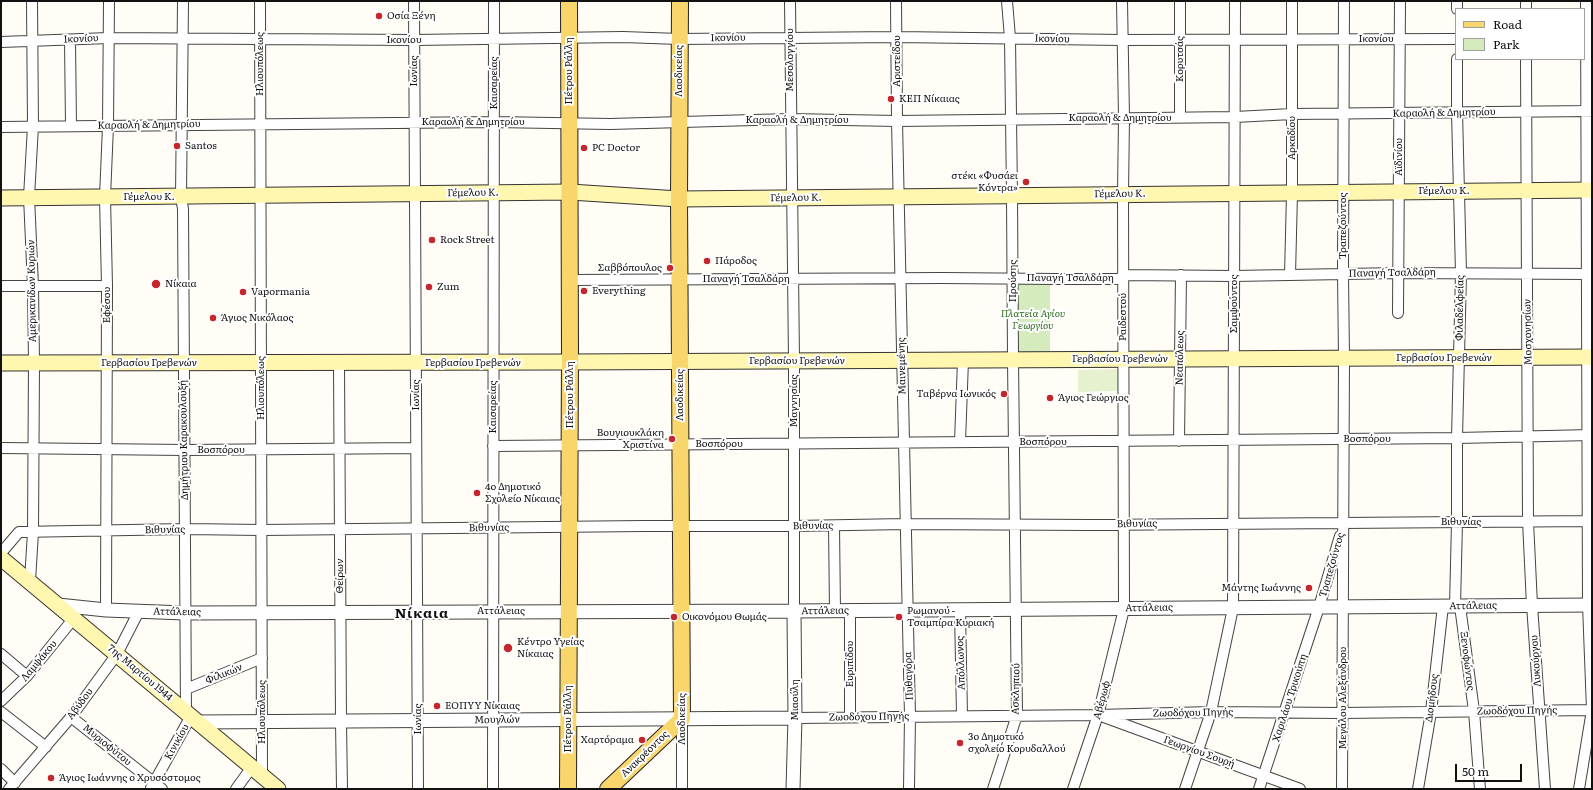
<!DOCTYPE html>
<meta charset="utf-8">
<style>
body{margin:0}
#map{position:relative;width:1593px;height:790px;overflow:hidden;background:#fffdf5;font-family:Literata,serif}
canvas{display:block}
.frame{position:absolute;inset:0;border:2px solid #111;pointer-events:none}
.legend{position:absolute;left:1455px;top:8px;width:130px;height:52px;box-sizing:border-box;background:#fff;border:1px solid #a0a0a0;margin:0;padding:5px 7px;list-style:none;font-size:12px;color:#111}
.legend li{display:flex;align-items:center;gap:8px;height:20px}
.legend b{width:20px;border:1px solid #a0a0a0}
.scale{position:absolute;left:1455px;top:764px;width:67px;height:18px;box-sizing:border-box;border:2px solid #111;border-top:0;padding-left:5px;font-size:12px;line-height:14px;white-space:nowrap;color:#111;-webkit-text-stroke:3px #fff;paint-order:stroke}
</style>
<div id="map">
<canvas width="1593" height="790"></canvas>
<div class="frame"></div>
<ul class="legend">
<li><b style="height:5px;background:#f9d66b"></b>Road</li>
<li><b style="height:11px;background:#d5ebbd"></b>Park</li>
</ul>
<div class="scale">50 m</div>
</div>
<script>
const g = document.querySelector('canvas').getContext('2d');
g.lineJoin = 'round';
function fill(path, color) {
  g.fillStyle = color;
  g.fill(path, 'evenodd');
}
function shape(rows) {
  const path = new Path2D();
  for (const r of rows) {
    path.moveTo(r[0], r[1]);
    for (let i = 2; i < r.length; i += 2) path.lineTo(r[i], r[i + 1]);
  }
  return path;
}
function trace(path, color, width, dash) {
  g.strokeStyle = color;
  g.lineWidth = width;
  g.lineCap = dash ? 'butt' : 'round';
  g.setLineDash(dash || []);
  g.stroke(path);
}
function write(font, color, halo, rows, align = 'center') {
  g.font = font + ' Literata,serif';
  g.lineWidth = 4;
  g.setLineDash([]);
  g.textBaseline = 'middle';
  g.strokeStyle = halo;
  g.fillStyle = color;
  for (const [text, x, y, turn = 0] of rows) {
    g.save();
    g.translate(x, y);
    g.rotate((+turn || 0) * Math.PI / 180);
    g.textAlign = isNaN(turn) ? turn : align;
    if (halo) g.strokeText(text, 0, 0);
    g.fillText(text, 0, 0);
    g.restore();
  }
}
fill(shape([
 [1016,283,1050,283,1050,357,1015,356]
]), '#d5ebbd');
fill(shape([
 [1119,369,1119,391,1078,392,1078,370]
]), '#e6f2cf');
const minor = shape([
 [183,1,181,197,183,209,186,712],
 [260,1,262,776],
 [414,1,418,789],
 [790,1,794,361,794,611],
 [896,1,897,121,910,716,909,789],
 [1457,1,1457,9],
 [1526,1,1526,9],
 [70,40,71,126],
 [1,42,109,38,414,40,623,37,679,39,897,37,1122,40,1456,39],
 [1526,59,1528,521,1532,605,1545,789],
 [1180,117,1180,1],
 [1,127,494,122,610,124,790,119,897,121,1235,117,1292,114,1592,111],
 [1290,275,1292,193,1292,1],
 [570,280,942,278,1056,279,1120,279,1123,275,1234,276,1398,273,1592,274],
 [1,286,107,286],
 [1398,313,1400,1],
 [339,363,341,722,342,789],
 [1179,441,1181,275],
 [960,442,963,360],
 [493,446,1457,438,1592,435],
 [1,448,185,450,416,448],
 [834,526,835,611],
 [1,553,19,532,185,529,262,530,644,526,794,526,905,524,1090,525,1592,521],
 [30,581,33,532,34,363,33,286,29,197,33,126,32,1],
 [1455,606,1457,522,1457,438,1461,273,1457,112,1457,59],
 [1460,606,1474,711,1480,789],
 [106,610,107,286,105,197,108,126,109,1],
 [960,610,962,716],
 [1,654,27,676],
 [186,689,262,658],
 [1,701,27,676,74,618],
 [1,712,46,747],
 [71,717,162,789],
 [850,717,850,611],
 [1104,717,1300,789],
 [795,718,1098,715,1211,712,1343,713,1592,710],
 [1,769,15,783],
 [151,788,191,716],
 [9,789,71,717,117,654,139,611],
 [236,789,252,767],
 [493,789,494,1],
 [682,789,682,719],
 [993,789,1017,715,1013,360,1012,195,1010,38,1007,1],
 [1073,789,1098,715,1124,609,1123,194,1124,118,1122,1],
 [1185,789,1211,712,1233,608,1235,1],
 [1259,789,1319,607,1340,536],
 [1342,789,1344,358,1343,274,1344,1],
 [1418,789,1431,712,1443,606],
 [1579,789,1592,710,1588,605,1586,1]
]);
const tertiary = shape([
 [58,605,106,610,185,613,794,611,1592,605],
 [199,722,795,718],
 [793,789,795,718,794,611]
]);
const secondary = shape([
 [1,198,570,192,679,199,1592,190],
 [1,363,570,362,1592,357],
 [1,558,278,789]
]);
const primary = shape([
 [568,789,570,359,569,1],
 [608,789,682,719,679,199,680,1]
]);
trace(minor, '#444', 12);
trace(tertiary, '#444', 15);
trace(secondary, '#333', 17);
trace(primary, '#222', 18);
trace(minor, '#fff', 10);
trace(tertiary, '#fff', 13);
trace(secondary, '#fff6b0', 15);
trace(primary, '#f9d66b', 16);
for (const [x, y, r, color] of [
 [379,16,4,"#c4262e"],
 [891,99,4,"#c4262e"],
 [177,146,4,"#c4262e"],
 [584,148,4,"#c4262e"],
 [1026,182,4,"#c4262e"],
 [432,240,4,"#c4262e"],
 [707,261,4,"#c4262e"],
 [670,268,4,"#c4262e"],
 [156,284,5,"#c4262e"],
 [429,287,4,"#c4262e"],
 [584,291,4,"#c4262e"],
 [243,292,4,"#c4262e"],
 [213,318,4,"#c4262e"],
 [1004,394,4,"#c4262e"],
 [1050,398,4,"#c4262e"],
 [672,439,4,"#c4262e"],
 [477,493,4,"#c4262e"],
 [1309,588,4,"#c4262e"],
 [674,617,4,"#c4262e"],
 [899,617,4,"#c4262e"],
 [508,648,5,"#c4262e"],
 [437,706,4,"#c4262e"],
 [642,740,4,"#c4262e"],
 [960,743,4,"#c4262e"],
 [51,778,4,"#c4262e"]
]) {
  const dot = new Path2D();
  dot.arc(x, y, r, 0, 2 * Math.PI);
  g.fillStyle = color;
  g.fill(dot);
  trace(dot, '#fff', 1.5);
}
write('10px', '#111', '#fff', [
 ["Οσία Ξένη",387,16],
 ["ΚΕΠ Νίκαιας",899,99],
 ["Santos",185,146],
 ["PC Doctor",592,148],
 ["στέκι «Φυσάει",1018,176,"right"],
 ["Κόντρα»",1018,188,"right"],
 ["Rock Street",440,240],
 ["Πάροδος",715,261],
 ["Σαββόπουλος",662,268,"right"],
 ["Νίκαια",165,284],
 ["Zum",437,287],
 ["Everything",592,291],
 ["Vapormania",251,292],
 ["Άγιος Νικόλαος",221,318],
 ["Ταβέρνα Ιωνικός",996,394,"right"],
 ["Άγιος Γεώργιος",1058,398],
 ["Βουγιουκλάκη",664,433,"right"],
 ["Χριστίνα",664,445,"right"],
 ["4ο Δημοτικό",485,487],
 ["Σχολείο Νίκαιας",485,499],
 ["Μάντης Ιωάννης",1301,588,"right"],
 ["Ρωμανού -",907,611],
 ["Τσαμπίρα Κυριακή",907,623],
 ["Οικονόμου Θωμάς",682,617],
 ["Κέντρο Υγείας",517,642],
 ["Νίκαιας",517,654],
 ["ΕΟΠΥΥ Νίκαιας",445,706],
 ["3ο Δημοτικό",968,737],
 ["σχολείο Κορυδαλλού",968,749],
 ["Χαρτόραμα",634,740,"right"],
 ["Άγιος Ιωάννης ο Χρυσόστομος",59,778]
], 'left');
write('10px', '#111', '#fff', [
 ["Ικονίου",728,38,-1],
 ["Ικονίου",81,39,-3],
 ["Ικονίου",1052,39,1],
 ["Ικονίου",1376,39],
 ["Ικονίου",404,40],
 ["Κορυτσάς",1180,59,-90],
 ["Μεσολογγίου",790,60,-90],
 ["Αριστείδου",897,61,-90],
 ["Ηλιουπόλεως",260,64,-90],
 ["Ιωνίας",414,71,-90],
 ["Πέτρου Ράλλη",569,71,-90],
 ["Λαοδικείας",679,71,-90],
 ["Καισαρείας",494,83,-90],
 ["Καραολή & Δημητρίου",1444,113,-1],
 ["Καραολή & Δημητρίου",1120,118],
 ["Καραολή & Δημητρίου",797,120],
 ["Καραολή & Δημητρίου",473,122],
 ["Καραολή & Δημητρίου",149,125,-1],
 ["Αρκαδίου",1292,138,-90],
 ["Αϊδινίου",1399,157,-90],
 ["Γέμελου Κ.",1444,191],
 ["Γέμελου Κ.",473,193,-1],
 ["Γέμελου Κ.",1120,194,-1],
 ["Γέμελου Κ.",149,197],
 ["Γέμελου Κ.",796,198,-1],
 ["Τραπεζούντος",1343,226,-90],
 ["Παναγή Τσαλδάρη",1392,273,-1],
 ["Παναγή Τσαλδάρη",1070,278],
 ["Παναγή Τσαλδάρη",746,279],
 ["Προύσης",1013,281,-90],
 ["Αμερικανίδων Κυριών",32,291,-91],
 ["Σαμψούντος",1234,304,-90],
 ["Εφέσου",107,305,-90],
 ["Φιλαδελφείας",1460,308,-89],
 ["Ραιδεστού",1123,317,-90],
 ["Μοσχονησίων",1528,332,-91],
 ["Νεαπόλεως",1180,358,-89],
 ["Γερβασίου Γρεβενών",1444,358],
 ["Γερβασίου Γρεβενών",1120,359],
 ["Γερβασίου Γρεβενών",797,361],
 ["Γερβασίου Γρεβενών",149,363],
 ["Γερβασίου Γρεβενών",473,363],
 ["Μαινεμένης",902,366,-91],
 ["Ηλιουπόλεως",261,388,-90],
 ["Ιωνίας",416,395,-90],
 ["Πέτρου Ράλλη",570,395,-90],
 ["Λαοδικείας",680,395,-90],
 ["Μαγνησίας",794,401,-90],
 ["Καισαρείας",493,407,-90],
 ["Βοσπόρου",1367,439],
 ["Δημήτριου Καρακουλουξή",184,440,-91],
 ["Βοσπόρου",1043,442],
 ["Βοσπόρου",719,444],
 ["Βοσπόρου",221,450],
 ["Βιθυνίας",1461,522],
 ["Βιθυνίας",1137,524,-1],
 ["Βιθυνίας",813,526,-1],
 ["Βιθυνίας",489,528,-1],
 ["Βιθυνίας",165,530,-1],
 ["Τραπεζούντος",1332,565,-74],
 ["Θείρων",340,576,-90],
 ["Αττάλειας",1473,606,-1],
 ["Αττάλειας",1149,608,-1],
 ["Αττάλειας",501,611],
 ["Αττάλειας",825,611,-1],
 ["Αττάλειας",177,612,1],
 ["Λαμψάκου",39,661,-50],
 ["Ξενοφώντος",1467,661,83],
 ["Λυκούργου",1536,661,-94],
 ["Απόλλωνος",961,663,-92],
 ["Ευριπίδου",850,664,-90],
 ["7ης Μαρτίου 1944",140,673,40],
 ["Φιλικών",224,674,-22],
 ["Πυθαγόρα",909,676,-92],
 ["Ασκληπιού",1016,689,-89],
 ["Χαριλάου Τρικούπη",1290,698,-72],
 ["Μεγάλου Αλεξάνδρου",1343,698,-90],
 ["Διομήδους",1432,698,-83],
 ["Μιαούλη",795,700,-90],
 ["Αβέρωφ",1102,700,-75],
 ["Αβύδου",80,704,-53],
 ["Ζωοδόχου Πηγής",1517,711,-1],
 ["Ηλιουπόλεως",262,712,-90],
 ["Ζωοδόχου Πηγής",1193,713,-1],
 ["Ζωοδόχου Πηγής",869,717,-1],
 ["Ιωνίας",418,719,-90],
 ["Πέτρου Ράλλη",568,719,-90],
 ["Λαοδικείας",682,719,-90],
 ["Μουγλών",497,720,-1],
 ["Κινικίου",177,742,-61],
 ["Μυριοφύτου",107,745,39],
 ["Γεωργίου Σουρή",1199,752,20],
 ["Ανακρέοντος",645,754,-44]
]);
write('italic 10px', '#2f6b1f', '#fff', [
 ["Πλατεία Αγίου",1033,314],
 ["Γεωργίου",1033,326]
]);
g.letterSpacing = '1px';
write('bold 14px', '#111', '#fff', [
 ["Νίκαια",422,614]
]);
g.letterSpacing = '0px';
</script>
